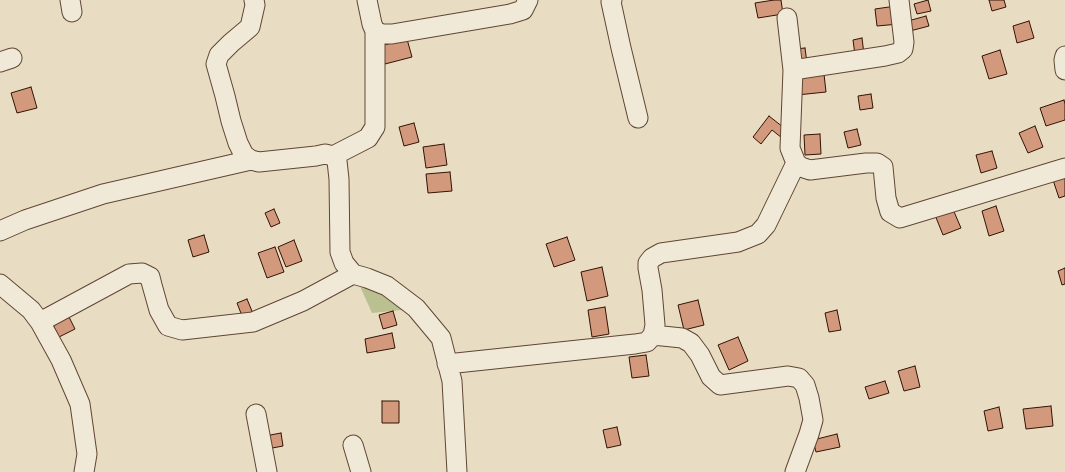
<!DOCTYPE html>
<style>
body{margin:0}
canvas{display:block;background:#e8ddc2}
</style>
<canvas width="1065" height="472"></canvas>
<script>
const g = document.querySelector('canvas').getContext('2d');
g.lineJoin = 'round';
function fill(path, color) {
  g.fillStyle = color;
  g.fill(path, 'evenodd');
}
function shape(rows) {
  const path = new Path2D();
  for (const r of rows) {
    path.moveTo(r[0], r[1]);
    for (let i = 2; i < r.length; i += 2) path.lineTo(r[i], r[i + 1]);
  }
  return path;
}
function trace(path, color, width, dash) {
  g.strokeStyle = color;
  g.lineWidth = width;
  g.lineCap = dash ? 'butt' : 'round';
  g.setLineDash(dash || []);
  g.stroke(path);
}
fill(shape([
 [367,278,412,309,372,313,359,284]
]), '#bac090');
const building = shape([
 [774,0,781,0,783,14,758,18,755,3,774,0],
 [928,0,931,11,917,14,914,4,928,0],
 [989,0,1004,0,1006,7,992,11,989,0],
 [896,6,899,24,877,26,875,9,896,6],
 [926,16,929,26,910,31,908,21,926,16],
 [1029,21,1034,38,1017,43,1013,26,1029,21],
 [862,38,864,54,855,55,853,40,862,38],
 [407,39,412,57,385,64,380,46,407,39],
 [805,48,807,63,798,64,795,49,805,48],
 [1000,50,1007,74,989,79,982,56,1000,50],
 [824,74,826,92,797,95,795,78,824,74],
 [31,87,37,108,17,113,11,93,31,87],
 [871,94,873,108,860,110,858,96,871,94],
 [1064,100,1065,104,1065,120,1046,126,1040,108,1064,100],
 [769,116,788,131,782,138,772,130,761,144,753,137,769,116],
 [414,123,419,142,404,146,399,127,414,123],
 [1035,126,1043,147,1028,153,1019,133,1035,126],
 [857,129,861,145,848,148,844,132,857,129],
 [820,134,821,154,805,155,804,135,820,134],
 [444,144,447,165,426,168,423,147,444,144],
 [992,151,997,168,981,173,976,155,992,151],
 [450,172,452,191,428,193,426,174,450,172],
 [1065,173,1065,196,1059,198,1052,177,1065,173],
 [996,206,1004,231,989,236,982,211,996,206],
 [952,207,961,228,943,235,935,215,952,207],
 [274,209,280,223,271,227,265,213,274,209],
 [204,235,209,252,193,257,188,240,204,235],
 [567,237,575,260,554,267,546,244,567,237],
 [294,240,302,261,286,267,278,247,294,240],
 [275,247,284,272,267,278,258,253,275,247],
 [602,267,608,296,587,301,581,272,602,267],
 [1065,268,1065,284,1062,285,1058,271,1065,268],
 [247,299,254,316,244,321,237,303,247,299],
 [698,300,704,325,684,330,678,305,698,300],
 [605,307,609,334,592,337,588,310,605,307],
 [837,310,841,330,829,332,825,313,837,310],
 [393,311,397,325,383,329,379,315,393,311],
 [67,313,75,329,59,337,51,321,67,313],
 [392,333,395,348,367,353,365,339,392,333],
 [738,337,748,361,729,370,718,345,738,337],
 [646,355,649,376,632,378,629,357,646,355],
 [915,366,920,387,904,391,898,371,915,366],
 [885,381,889,393,869,399,865,387,885,381],
 [382,401,399,401,399,423,382,423,382,401],
 [1051,406,1053,426,1026,429,1023,409,1051,406],
 [999,407,1003,428,988,431,984,411,999,407],
 [617,427,621,445,607,448,603,430,617,427],
 [281,433,283,446,267,449,265,436,281,433],
 [837,434,840,447,816,452,813,440,837,434]
]);
fill(building, '#d3997d');
trace(building, '#321304', 1);
const minor = shape([
 [70,0,72,12],
 [254,0,255,5,250,27,231,43,219,55,216,64,225,96,231,121,238,143,244,155,251,160,259,162,316,156,325,154,333,156,337,161,339,179,340,252,344,263,353,274,367,278,387,286,416,308,441,338,452,381,457,472],
 [367,0,372,24,375,31,382,34,392,34,510,14,523,10,528,0],
 [612,0,611,2,621,48,638,118],
 [787,18,793,70,790,148,796,163,801,167,810,170,866,163,877,163,883,167,886,198,890,212,900,218,1065,168],
 [1065,56,1064,60,1065,70],
 [0,62,12,58],
 [793,70,885,56,898,53,903,49,904,42,899,0],
 [333,156,368,138,375,127,375,31],
 [0,231,25,220,103,194,251,160],
 [0,284,31,310,40,322,61,360,80,404,87,454,84,472],
 [40,322,129,274,142,273,150,277,152,285,159,310,168,326,182,330,253,322,303,301,353,274],
 [653,335,682,338,691,343,700,355,711,377,720,385,788,376,799,378,805,385,809,398,813,420,809,434,795,472],
 [447,364,635,344,647,342,653,335,655,325,652,290,648,268,648,263,652,258,661,253,738,242,758,234,766,225,796,163],
 [256,414,267,472],
 [353,445,361,472]
]);
trace(minor, '#604634', 21);
trace(minor, '#f0e9d7', 19);
</script>
